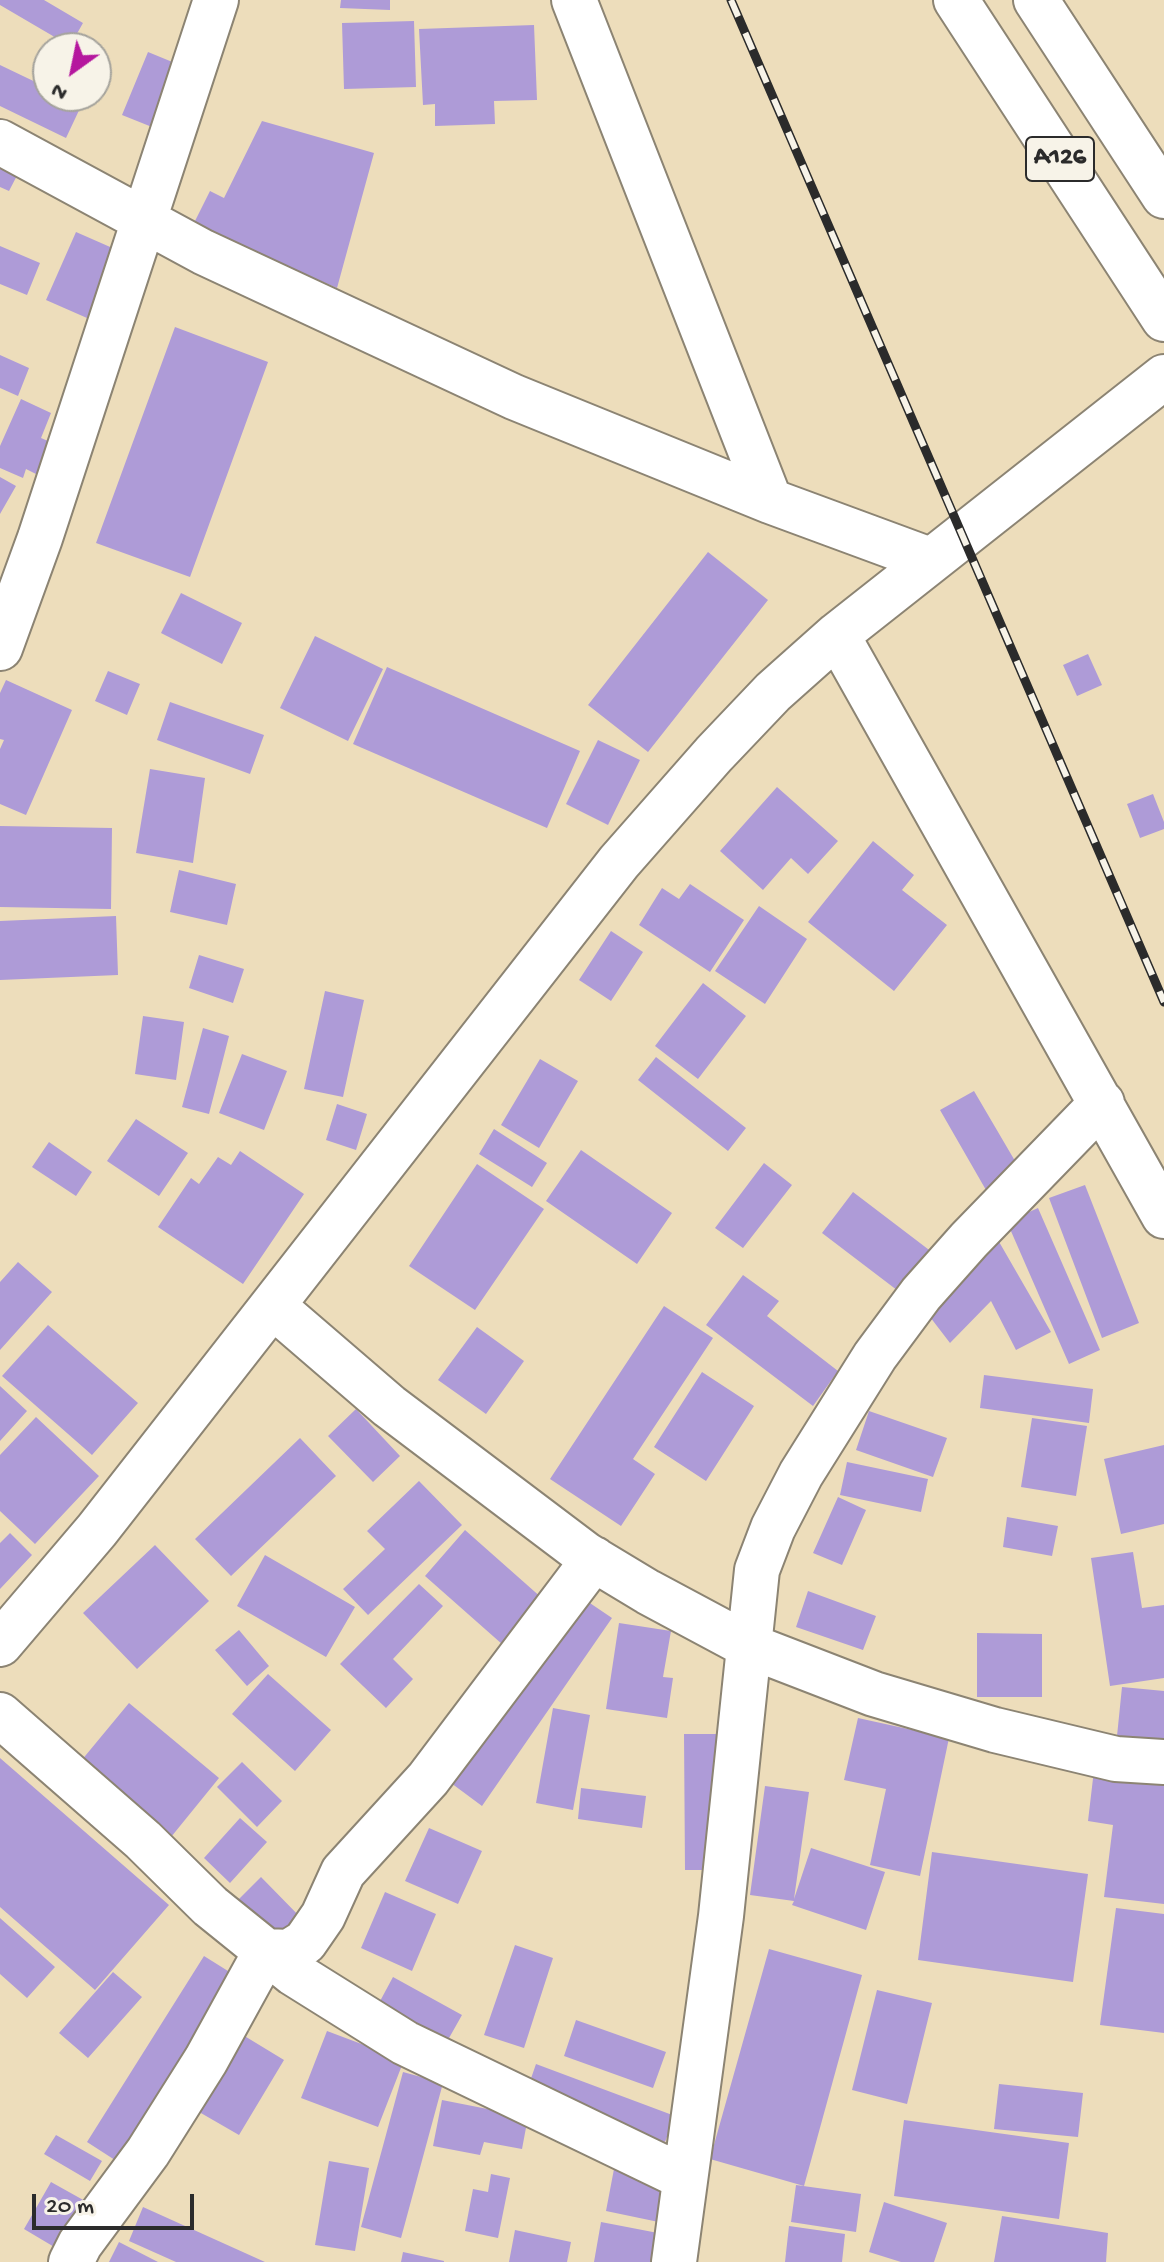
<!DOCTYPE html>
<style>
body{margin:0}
#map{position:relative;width:1164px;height:2262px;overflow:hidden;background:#edddbb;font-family:"Gochi Hand",sans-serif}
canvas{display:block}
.north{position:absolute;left:32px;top:32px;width:80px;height:80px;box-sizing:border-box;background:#f7f3e8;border:2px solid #a5a39c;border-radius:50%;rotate:213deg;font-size:22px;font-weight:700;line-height:32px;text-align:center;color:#2b2b2b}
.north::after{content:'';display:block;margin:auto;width:28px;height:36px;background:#b5179e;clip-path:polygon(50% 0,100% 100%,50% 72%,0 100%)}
.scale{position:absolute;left:32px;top:2194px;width:162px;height:36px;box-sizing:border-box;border:4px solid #2b2b2b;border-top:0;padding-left:10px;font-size:24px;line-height:28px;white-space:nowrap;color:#2b2b2b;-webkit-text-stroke:6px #f7f3e8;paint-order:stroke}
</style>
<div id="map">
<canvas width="1164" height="2262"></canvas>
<div class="north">N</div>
<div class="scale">20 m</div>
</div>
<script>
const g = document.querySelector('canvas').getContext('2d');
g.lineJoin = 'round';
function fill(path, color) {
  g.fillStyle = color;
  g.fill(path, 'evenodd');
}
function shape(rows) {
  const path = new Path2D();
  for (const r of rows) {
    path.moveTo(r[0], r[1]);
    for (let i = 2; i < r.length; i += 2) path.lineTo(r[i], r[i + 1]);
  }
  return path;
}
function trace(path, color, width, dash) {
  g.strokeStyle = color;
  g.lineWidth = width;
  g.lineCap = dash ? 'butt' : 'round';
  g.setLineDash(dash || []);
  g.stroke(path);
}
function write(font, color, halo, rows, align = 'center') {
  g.font = font + ' "Gochi Hand",sans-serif';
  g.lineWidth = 6;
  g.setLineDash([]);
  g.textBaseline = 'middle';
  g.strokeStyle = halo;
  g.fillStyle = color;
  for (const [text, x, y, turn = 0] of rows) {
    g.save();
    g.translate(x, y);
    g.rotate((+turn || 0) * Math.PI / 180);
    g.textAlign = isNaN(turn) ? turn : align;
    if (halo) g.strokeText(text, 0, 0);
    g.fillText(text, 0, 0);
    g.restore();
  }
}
fill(shape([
 [0,0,44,0,83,23,70,46,0,5],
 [341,0,390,0,390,10,340,8],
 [414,21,416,87,344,89,342,23],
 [534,25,537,100,494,101,495,124,435,126,435,104,423,105,419,29],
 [148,52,187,68,162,131,122,115],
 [0,65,48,88,48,96,66,96,82,104,66,138,0,106],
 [262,121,374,153,337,288,193,225,210,191,224,198],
 [0,153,23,164,9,191,0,187],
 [76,232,117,250,87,318,46,300],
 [0,246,40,263,27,295,0,284],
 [175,327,268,362,190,577,96,543],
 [0,355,29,368,18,396,0,388],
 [21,399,51,413,41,438,55,444,40,476,26,469,23,478,0,468,0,446],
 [0,477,16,486,0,514],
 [708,552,768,600,648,752,588,705],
 [181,593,242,623,222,664,161,633],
 [315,636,383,669,348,741,280,708],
 [1088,654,1102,685,1077,696,1063,665],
 [387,667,580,751,547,828,353,744],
 [108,671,140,684,127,715,95,701],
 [6,680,72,710,26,815,0,804,0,749,4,740,0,739,0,693],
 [170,702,264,735,250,774,157,740],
 [598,740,640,760,608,825,566,804],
 [150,769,205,778,193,863,136,853],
 [777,787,838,841,808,874,791,858,763,890,720,851],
 [1153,794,1164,822,1164,829,1140,838,1127,804],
 [0,826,112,828,111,909,0,907],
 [873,841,914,875,902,890,947,925,894,991,808,922],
 [179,870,236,884,227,925,170,912],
 [690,884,744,920,710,972,639,925,662,888,679,899],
 [759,906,807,939,765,1004,715,971],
 [116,916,118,975,0,980,0,921],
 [611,931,643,952,611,1001,579,980],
 [199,955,244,969,233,1003,189,988],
 [703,983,746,1016,698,1079,655,1046],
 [325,991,364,1000,343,1097,304,1089],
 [143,1016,184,1022,176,1080,135,1074],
 [203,1028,229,1036,209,1114,182,1107],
 [242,1054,287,1071,264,1130,219,1113],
 [656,1057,746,1128,728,1151,638,1080],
 [540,1059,578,1081,539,1148,501,1125],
 [974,1091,1025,1178,990,1197,940,1110],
 [337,1104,367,1114,356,1150,326,1140],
 [136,1119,188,1153,159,1196,107,1161],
 [494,1129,547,1163,532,1187,479,1154],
 [49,1142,92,1172,76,1196,32,1167],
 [581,1150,672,1213,637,1264,546,1201],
 [240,1151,304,1194,243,1284,158,1227,191,1178,199,1184,218,1157,231,1165],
 [764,1163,792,1185,743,1248,715,1228],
 [477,1164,544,1209,475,1310,409,1266],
 [1085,1185,1139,1323,1102,1338,1049,1198],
 [853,1192,941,1259,910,1300,822,1233],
 [1038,1208,1100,1350,1069,1364,1007,1222],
 [998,1240,1051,1332,1016,1350,991,1301,950,1343,927,1313],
 [18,1262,52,1292,0,1350,0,1282],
 [743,1275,779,1301,767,1316,838,1371,813,1406,706,1325],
 [664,1306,713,1338,633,1459,655,1474,621,1526,550,1479],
 [48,1325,138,1403,92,1455,2,1376],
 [477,1327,524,1361,486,1414,438,1380],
 [702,1372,754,1406,706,1481,654,1447],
 [984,1375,1093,1389,1089,1423,980,1408],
 [0,1386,27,1411,0,1441],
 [356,1409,400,1456,373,1482,328,1436],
 [869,1411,947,1438,933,1477,856,1450],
 [36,1417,99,1476,35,1544,0,1511,0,1455],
 [1032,1418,1087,1426,1076,1496,1021,1487],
 [300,1438,336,1476,231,1576,195,1539],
 [1164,1445,1164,1524,1121,1534,1104,1459],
 [847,1462,928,1479,921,1512,840,1495],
 [419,1481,462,1525,368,1615,343,1589,385,1549,367,1531],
 [838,1497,866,1510,842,1565,813,1553],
 [1007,1517,1058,1526,1052,1556,1003,1547],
 [465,1530,552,1607,511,1652,425,1576],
 [10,1533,32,1555,0,1589,0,1543],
 [155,1545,209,1601,137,1669,83,1613],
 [1133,1552,1142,1608,1164,1605,1164,1678,1110,1686,1091,1558],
 [265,1555,355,1607,326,1657,237,1606],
 [419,1584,443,1606,393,1659,413,1679,386,1708,340,1664],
 [808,1591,876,1616,863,1650,796,1627],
 [581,1597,612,1618,482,1806,451,1783],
 [619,1623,671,1631,663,1677,673,1678,667,1718,606,1709],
 [239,1630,269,1666,247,1686,215,1650],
 [977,1633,1042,1634,1042,1697,977,1697],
 [268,1674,331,1730,295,1771,232,1714],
 [1122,1687,1164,1691,1164,1741,1117,1736],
 [129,1703,219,1778,167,1842,76,1767],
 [553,1708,590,1715,573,1810,536,1803],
 [858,1718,949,1738,920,1876,870,1865,886,1789,844,1780],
 [684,1734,716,1734,718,1870,685,1870],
 [0,1758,169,1905,95,1990,0,1907],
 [242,1762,282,1801,257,1827,217,1787],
 [1094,1770,1164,1778,1164,1904,1104,1897,1113,1825,1088,1821],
 [765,1786,809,1792,794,1899,811,1848,885,1872,866,1930,792,1905,794,1901,750,1895],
 [581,1788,646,1796,642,1828,578,1819],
 [240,1818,267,1842,230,1883,204,1858],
 [429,1828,482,1851,458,1904,405,1881],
 [932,1852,1088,1874,1073,1982,918,1960],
 [261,1877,307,1924,282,1947,238,1900],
 [385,1892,436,1914,412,1971,361,1948],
 [1116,1908,1164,1914,1164,2033,1100,2025],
 [0,1918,55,1967,27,1998,0,1974],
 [515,1945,553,1958,524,2048,484,2035],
 [769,1949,862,1975,804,2186,710,2159],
 [204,1956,236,1976,118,2162,87,2142],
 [113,1972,142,1997,88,2058,59,2033],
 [393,1977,462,2015,440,2054,372,2016],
 [877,1990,932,2003,907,2104,852,2090],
 [576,2020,666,2052,653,2088,564,2056],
 [233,2029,284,2060,239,2135,187,2105],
 [327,2031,404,2060,378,2127,301,2098],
 [536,2064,675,2116,665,2142,527,2090],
 [403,2072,443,2083,401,2238,361,2227],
 [999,2084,1083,2093,1078,2137,994,2129],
 [442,2100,528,2117,522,2149,484,2142,480,2155,433,2146],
 [904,2120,1069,2143,1059,2219,894,2196],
 [56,2135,102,2161,90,2181,44,2154],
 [329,2161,369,2168,355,2251,315,2245],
 [614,2169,681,2183,673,2225,606,2211],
 [491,2174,510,2178,498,2238,465,2231,473,2189,488,2192],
 [51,2182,94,2206,66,2254,24,2229],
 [796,2185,861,2194,856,2232,791,2222],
 [884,2202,947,2223,934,2262,901,2262,869,2252],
 [143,2207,265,2262,176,2262,129,2241],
 [1002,2216,1108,2233,1106,2262,994,2262],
 [601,2222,658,2233,652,2262,594,2262],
 [789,2226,845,2234,842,2262,785,2262],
 [515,2230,571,2242,567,2262,509,2262],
 [119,2242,158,2262,109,2262],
 [403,2252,444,2261,444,2262,401,2262]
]), '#ae9bd7');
const minor = shape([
 [574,0,770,501],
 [0,142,203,252,514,397,770,501,930,560],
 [837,635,1164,1216],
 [0,648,40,538,216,0],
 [274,1307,389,1406,585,1554,648,1592,747,1645,874,1694,995,1730,1116,1759,1164,1762],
 [0,1644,97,1530,619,862,714,754,773,692,837,635,1164,377],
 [0,1715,143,1840,210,1906,293,1973,405,2043,685,2178],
 [71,2262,80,2244,148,2152,206,2060,266,1951,289,1952,305,1942,323,1916,343,1872,428,1779,594,1559],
 [674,2262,721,1916,757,1570,773,1528,801,1474,875,1356,921,1294,969,1240,1102,1103]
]);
const highway = shape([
 [956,0,1164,319],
 [1036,0,1164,196]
]);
trace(minor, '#8c8473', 48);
trace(highway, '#8c8473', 48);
trace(minor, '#fff', 44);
trace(highway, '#fff', 44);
const rail = shape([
 [731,0,1164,1002]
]);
trace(rail, '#2b2b2b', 9);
trace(rail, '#f7f3e8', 6, [18]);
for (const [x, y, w] of [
 [1060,159,68]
]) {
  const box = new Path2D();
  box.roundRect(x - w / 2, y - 22, w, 44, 6);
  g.fillStyle = '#f7f3e8';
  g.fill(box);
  trace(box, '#2b2b2b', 2);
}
write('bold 26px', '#2b2b2b', null, [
 ["A126",1060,159]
]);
</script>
